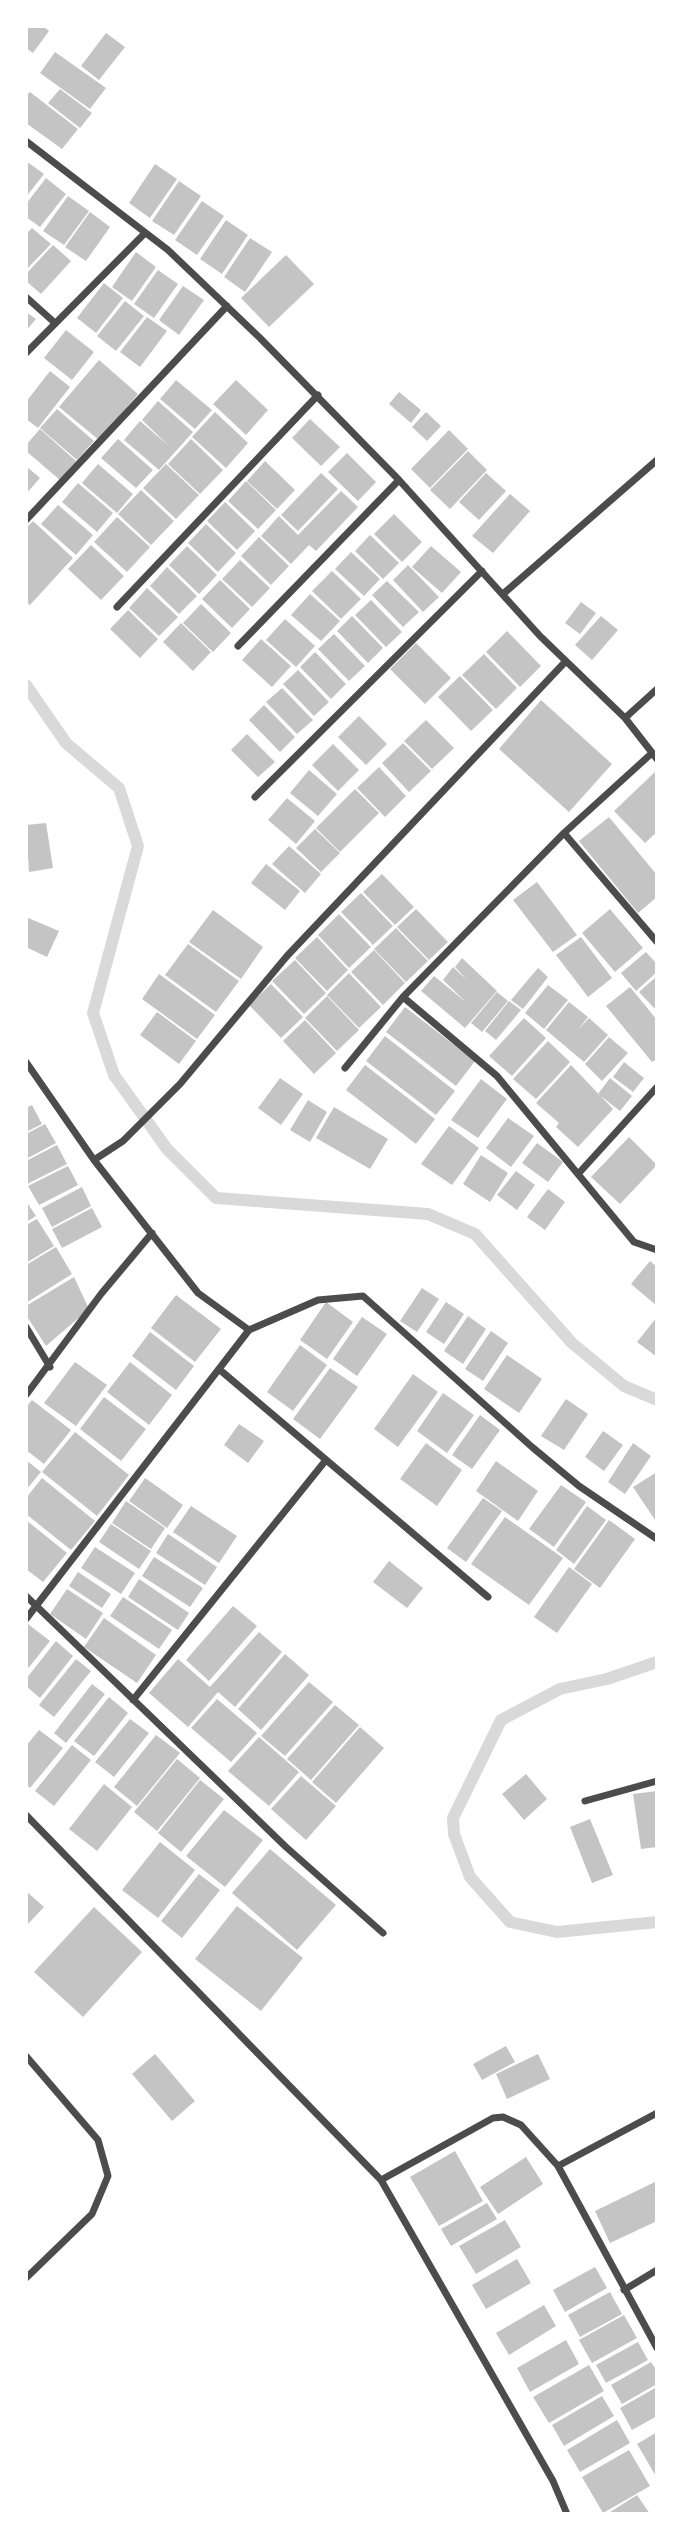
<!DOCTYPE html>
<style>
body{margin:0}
#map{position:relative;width:683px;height:2540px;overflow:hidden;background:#fff;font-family:Raleway,sans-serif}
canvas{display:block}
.frame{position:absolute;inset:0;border:28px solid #fff;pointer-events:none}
</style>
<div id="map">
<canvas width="683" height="2540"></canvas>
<div class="frame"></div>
</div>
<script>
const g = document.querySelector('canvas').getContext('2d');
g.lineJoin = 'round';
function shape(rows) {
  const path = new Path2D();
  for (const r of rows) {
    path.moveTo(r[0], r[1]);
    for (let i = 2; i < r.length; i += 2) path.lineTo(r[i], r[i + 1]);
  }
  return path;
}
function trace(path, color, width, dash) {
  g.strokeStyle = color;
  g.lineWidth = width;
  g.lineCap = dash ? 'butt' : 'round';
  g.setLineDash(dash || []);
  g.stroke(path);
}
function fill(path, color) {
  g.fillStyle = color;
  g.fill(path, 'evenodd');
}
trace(shape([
 [26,685,66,743,119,788,138,846,93,1013,114,1075,167,1149,216,1198,428,1214,475,1234,572,1343,624,1386,657,1400],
 [657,1662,607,1679,560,1689,501,1720,453,1818,454,1834,470,1877,510,1922,557,1932,657,1922]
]), '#d9d9d9', 12);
fill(shape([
 [26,26,43,26,49,31,33,53,26,48],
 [106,33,125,47,99,80,81,66],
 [55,52,106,88,90,109,40,73],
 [60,89,92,113,80,128,48,103],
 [30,92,78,129,62,149,26,123,26,96],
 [26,161,44,174,26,197],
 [155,164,177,179,150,218,129,203],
 [46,178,66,194,40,227,26,217,26,204],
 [179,181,201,196,174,235,152,221],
 [68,196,89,211,64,245,43,231],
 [202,201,224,216,197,255,175,240],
 [90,212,110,227,86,261,65,247],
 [226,220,248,235,222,274,200,259],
 [32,228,51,244,26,270,26,234],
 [250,238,272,252,245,292,224,277],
 [53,245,71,261,41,294,26,281,26,274],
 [136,252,156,267,132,301,112,287],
 [286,255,314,284,269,327,241,298],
 [158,270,178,284,154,318,134,304],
 [104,283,123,298,96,333,77,318],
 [183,286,204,300,179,335,159,320],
 [125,301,144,316,116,351,97,336],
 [26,312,36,319,26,331],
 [147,317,167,331,140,367,120,352],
 [66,330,94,352,72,380,44,358],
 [99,360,138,394,99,440,59,407],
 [50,371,70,387,38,428,26,419,26,402],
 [176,380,212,410,195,429,160,399],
 [236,380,268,410,246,435,213,404],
 [399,392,421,410,411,423,389,404],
 [158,401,193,432,159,470,124,440,140,421,170,447,142,420],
 [57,409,94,441,77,460,40,428],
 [215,412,248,443,226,468,192,437],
 [426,412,441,426,427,441,412,427],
 [310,419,340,447,321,466,292,438],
 [40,429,76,461,60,480,26,451,26,445],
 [449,430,468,449,430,488,411,469],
 [118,439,153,470,136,488,101,458],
 [191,439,223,470,200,494,168,464],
 [468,451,487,470,450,509,430,490],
 [347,453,376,482,358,501,328,472],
 [265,461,295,490,277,509,247,481],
 [98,464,133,494,117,513,82,483],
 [166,464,199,495,176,519,143,488],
 [26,466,40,478,26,494],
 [321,473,338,489,298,531,281,515],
 [486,473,506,491,479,520,459,502],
 [246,481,276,510,258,529,228,501],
 [78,483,113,513,97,532,62,502],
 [141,490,174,521,151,545,118,514],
 [341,491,358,507,316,551,309,545,291,564,261,536,279,516,298,535],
 [510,494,530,511,493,553,472,536],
 [225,502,255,531,237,550,207,521],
 [58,505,93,535,76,555,41,524],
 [394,514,422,542,402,562,374,534],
 [117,517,150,547,127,572,94,542],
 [33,521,73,558,30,605,26,602,26,528],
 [206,524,236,553,218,572,188,543],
 [370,535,399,563,383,579,355,551],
 [259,537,289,566,271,585,241,556],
 [91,545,124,576,101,600,68,569],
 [187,546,217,575,199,594,169,565],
 [431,546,461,572,442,593,412,567],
 [351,552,380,579,364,596,335,569],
 [240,560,270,588,252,607,222,579],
 [408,565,439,597,423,612,393,580],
 [167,567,197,596,179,614,150,586],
 [332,571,361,599,341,619,312,591],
 [220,580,250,609,232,628,202,599],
 [387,581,419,612,403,627,372,595],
 [147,588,178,617,159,636,129,608],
 [310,594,340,621,321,641,291,615],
 [371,600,402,632,386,647,355,615],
 [581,602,596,613,580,634,565,623],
 [201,604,231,633,213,652,183,623],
 [128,610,158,639,140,658,110,629],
 [352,616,383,648,368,663,337,631],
 [601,616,618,630,592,660,575,645],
 [285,619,315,646,296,667,266,640],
 [181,623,211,652,193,671,163,642],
 [507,631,541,666,520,687,486,652],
 [334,634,365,666,349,681,318,649],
 [261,639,291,666,272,687,242,660],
 [416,643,451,678,425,704,390,669],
 [315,652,346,684,331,699,300,667],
 [484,654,517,688,496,709,462,675],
 [298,670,329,702,314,716,283,684],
 [460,676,493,710,471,731,438,697],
 [282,688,313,720,297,734,266,702],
 [541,700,612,764,569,812,499,749],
 [264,705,295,737,280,752,249,720],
 [359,716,387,744,366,765,338,737],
 [426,720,454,748,432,769,404,741],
 [247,734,275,762,258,777,231,750],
 [403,743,431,771,409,792,382,763],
 [333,744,359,770,338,791,312,765],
 [379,767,406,796,385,817,357,788],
 [309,770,337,794,318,816,290,793],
 [657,770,657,832,645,843,614,811],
 [355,789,379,813,340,852,316,828],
 [287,798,315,821,296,844,268,820],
 [609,817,657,875,657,897,638,913,579,841],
 [46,823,53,868,29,872,26,825],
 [315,829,340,853,321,872,296,848],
 [289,846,321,874,305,893,272,864],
 [266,864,300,891,285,910,251,883],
 [382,874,414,907,395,925,363,892],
 [537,882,577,935,553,952,513,900],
 [361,893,393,926,373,945,341,912],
 [416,909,448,942,429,960,397,927],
 [610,909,643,948,615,972,582,933],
 [213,910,263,947,241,979,189,942],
 [339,914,371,947,349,968,318,935],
 [26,917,59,931,47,957,26,947],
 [396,928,428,961,406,982,374,949],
 [317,937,348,970,327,991,295,958],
 [581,937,612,978,588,997,556,955],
 [188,944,239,981,216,1012,165,975],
 [374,950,405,983,383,1005,351,972],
 [646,952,657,964,657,972,636,991,621,973],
 [462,958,497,991,465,1028,421,991,434,976,466,1002,443,980,453,967,467,980,455,967],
 [295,960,326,993,304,1014,272,981],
 [538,968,548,977,523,1009,511,1000],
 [349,973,381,1007,359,1028,327,995],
 [159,974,215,1015,197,1039,142,999],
 [657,976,657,1006,654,1008,639,992],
 [271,984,303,1017,281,1038,249,1005],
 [548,985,568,1000,544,1029,525,1013],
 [630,987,657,1020,657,1059,652,1062,606,1006],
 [497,992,508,1001,482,1032,471,1023],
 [327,996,359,1030,337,1051,305,1018],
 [509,1001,521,1010,496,1040,485,1031],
 [569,1002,588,1017,578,1030,589,1018,608,1035,584,1062,546,1030],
 [405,1007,475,1061,456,1086,386,1032],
 [157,1012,196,1041,179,1064,140,1035],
 [524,1018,546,1038,512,1076,489,1056],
 [305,1020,336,1053,314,1074,283,1041],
 [385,1036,455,1091,436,1115,366,1061],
 [609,1037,628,1053,602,1081,585,1064],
 [548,1041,570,1062,536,1099,513,1079],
 [624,1062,644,1078,633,1092,613,1077],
 [365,1065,435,1119,416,1144,346,1090],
 [571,1065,613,1109,578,1147,556,1127,559,1123,536,1103],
 [280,1078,303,1094,281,1125,258,1108],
 [610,1078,632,1096,620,1111,598,1094],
 [481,1079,507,1099,478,1138,451,1120],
 [308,1100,327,1112,310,1142,290,1130],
 [32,1105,42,1124,26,1132,26,1108],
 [334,1107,388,1139,370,1169,316,1138],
 [508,1118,534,1136,511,1167,486,1148],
 [45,1124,56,1143,26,1159,26,1134],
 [449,1126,479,1148,452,1185,421,1164],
 [629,1137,657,1165,620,1204,591,1177],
 [537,1143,563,1162,548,1182,522,1163],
 [57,1145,67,1164,27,1184,26,1161],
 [481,1155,508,1173,490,1202,463,1184],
 [68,1166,78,1185,39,1205,28,1186],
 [516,1171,535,1185,517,1210,497,1195],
 [82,1187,91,1206,52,1227,42,1208],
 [548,1189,565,1202,545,1230,527,1217],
 [26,1201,36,1216,26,1222],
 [92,1208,102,1227,62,1248,52,1229],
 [37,1219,54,1246,26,1263,26,1225],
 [56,1247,72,1274,26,1303,26,1265],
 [650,1261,657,1267,657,1306,631,1284],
 [74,1277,89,1309,46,1346,26,1315,26,1306],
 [422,1288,439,1299,417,1332,400,1321],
 [176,1295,221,1329,195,1362,151,1328],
 [326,1302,353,1322,327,1359,300,1340],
 [446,1302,464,1314,444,1344,426,1332],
 [468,1316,486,1329,463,1364,444,1351],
 [362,1317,387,1334,357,1376,333,1359],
 [657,1317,657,1357,637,1342],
 [491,1331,508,1343,483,1381,465,1369],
 [150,1332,194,1366,176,1390,132,1356],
 [300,1345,327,1365,293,1411,267,1392],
 [507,1355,542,1379,519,1413,484,1389],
 [75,1362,107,1385,76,1426,44,1403],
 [130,1362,172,1395,149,1425,107,1392],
 [330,1368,358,1387,320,1439,293,1419],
 [413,1374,438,1392,398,1447,374,1429],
 [443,1393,474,1415,447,1453,417,1431],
 [104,1397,146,1429,121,1461,80,1429],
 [566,1399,588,1414,564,1450,541,1436],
 [32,1400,71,1430,44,1464,26,1450,26,1407],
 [480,1415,500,1430,472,1469,452,1455],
 [239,1424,264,1441,248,1463,224,1445],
 [603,1431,623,1445,604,1471,585,1457],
 [75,1432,129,1475,97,1516,42,1472],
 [426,1443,462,1470,437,1506,400,1479],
 [633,1443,651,1456,625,1494,608,1482],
 [26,1460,41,1472,26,1490],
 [496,1461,538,1491,518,1521,476,1491],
 [657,1472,657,1523,633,1487],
 [42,1478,95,1521,71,1550,26,1514,26,1498],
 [145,1478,183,1505,167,1528,129,1501],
 [561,1485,586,1502,554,1547,529,1529],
 [483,1498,502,1511,466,1562,447,1548],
 [126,1501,165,1528,151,1549,112,1523],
 [191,1506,237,1536,219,1563,173,1532],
 [587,1506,606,1520,574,1564,556,1550],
 [505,1517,563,1558,529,1605,471,1564],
 [26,1520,67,1553,43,1582,26,1569],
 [609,1520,635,1539,600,1588,574,1569],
 [111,1524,151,1551,139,1569,99,1542],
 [168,1534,217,1567,205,1585,156,1553],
 [95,1547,135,1573,121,1594,81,1568],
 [154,1557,203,1588,190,1607,142,1576],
 [389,1561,423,1588,407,1608,373,1582],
 [569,1567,592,1584,557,1633,534,1617],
 [78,1572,111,1594,102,1608,69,1586],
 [139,1579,189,1613,178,1630,128,1597],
 [67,1589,103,1613,86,1639,50,1614],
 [123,1597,172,1630,159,1649,110,1616],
 [233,1606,257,1626,209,1681,186,1660],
 [104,1618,156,1655,137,1683,84,1647],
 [28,1624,50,1641,26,1671,26,1626],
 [259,1632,282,1652,235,1707,218,1692,188,1727,149,1693,178,1659,210,1687],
 [56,1641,73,1656,40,1698,26,1686,26,1679],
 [285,1654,309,1675,261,1730,238,1709],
 [76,1659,91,1671,54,1717,39,1705],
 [309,1682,333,1702,285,1756,261,1736],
 [92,1684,105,1694,66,1743,54,1733],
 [109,1697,128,1713,94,1756,74,1741],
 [217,1699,257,1733,231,1762,191,1728],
 [335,1705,359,1725,311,1780,287,1759],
 [130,1719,149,1733,114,1777,95,1762],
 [360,1727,384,1748,336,1803,312,1782],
 [39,1730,63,1748,30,1788,26,1784,26,1746],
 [156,1735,180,1753,137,1806,114,1787],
 [259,1737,299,1772,269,1806,228,1771],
 [72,1745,91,1760,54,1806,35,1791],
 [177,1759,200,1778,157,1831,134,1812],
 [526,1774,547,1799,524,1820,502,1794],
 [301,1776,336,1806,306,1840,271,1809],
 [200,1780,224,1799,181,1852,158,1833],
 [104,1784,132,1807,97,1851,69,1829],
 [657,1791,657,1847,641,1849,633,1794],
 [224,1810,263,1840,225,1887,186,1856],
 [590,1819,613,1875,592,1883,570,1827],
 [160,1842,195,1870,158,1918,122,1890],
 [270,1849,336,1905,297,1950,232,1893],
 [199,1874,220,1890,182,1938,161,1921],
 [26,1891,44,1907,26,1926],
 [237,1906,303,1958,261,2011,195,1959],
 [94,1907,142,1952,83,2017,34,1972],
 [506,2046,515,2062,482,2080,473,2064],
 [155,2054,195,2101,172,2121,132,2074],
 [538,2054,550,2079,507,2099,496,2074],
 [455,2151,483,2201,439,2226,410,2177],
 [526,2157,543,2184,498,2214,480,2187],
 [657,2181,657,2221,610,2243,595,2211],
 [487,2203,497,2219,451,2246,441,2229],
 [505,2220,521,2247,476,2274,459,2246],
 [517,2259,531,2283,486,2309,472,2285],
 [595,2267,607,2288,565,2312,553,2290],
 [610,2292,622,2314,580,2337,568,2315],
 [544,2305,556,2326,509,2355,496,2333],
 [624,2315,637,2338,592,2363,579,2340],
 [566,2340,579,2364,530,2392,517,2368],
 [638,2342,648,2360,606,2383,596,2365],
 [651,2362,657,2371,657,2384,622,2404,611,2385],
 [589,2365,604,2391,549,2423,533,2397],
 [657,2387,657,2416,632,2430,620,2408],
 [602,2396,614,2416,564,2446,552,2425],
 [617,2420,630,2443,580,2472,567,2450],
 [657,2432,657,2478,637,2444],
 [629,2450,650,2486,603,2513,582,2477],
 [637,2495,650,2514,607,2514]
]), '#c4c4c4');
trace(shape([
 [26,141,168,250,260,338,399,480,540,636,625,718,657,759],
 [26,297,55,323],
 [26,353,145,233],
 [26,520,227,306],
 [503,594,657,460],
 [117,607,318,395],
 [238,646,399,480],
 [625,718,657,689],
 [255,797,482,571],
 [564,833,657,942],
 [403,997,497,1076,634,1242,657,1250],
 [26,1062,94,1160,198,1293,249,1330,318,1300,363,1296,532,1447,579,1486,657,1539],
 [345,1068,403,997,564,833,652,753],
 [94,1160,123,1141,180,1084,287,956,566,661],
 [579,1173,657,1087],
 [26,1327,50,1367],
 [220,1370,488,1597],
 [26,1395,101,1294,152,1233],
 [26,1596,286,1847,383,1933],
 [26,1619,249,1330],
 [133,1700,326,1460],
 [585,1801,657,1781],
 [26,1815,381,2180,553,2481,567,2514],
 [26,2056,98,2140,108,2176,92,2214,26,2278],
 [657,2113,558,2166,657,2348],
 [381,2180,493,2118,503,2117,521,2125,558,2166],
 [624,2290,657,2270]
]), '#4c4c4c', 7);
</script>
